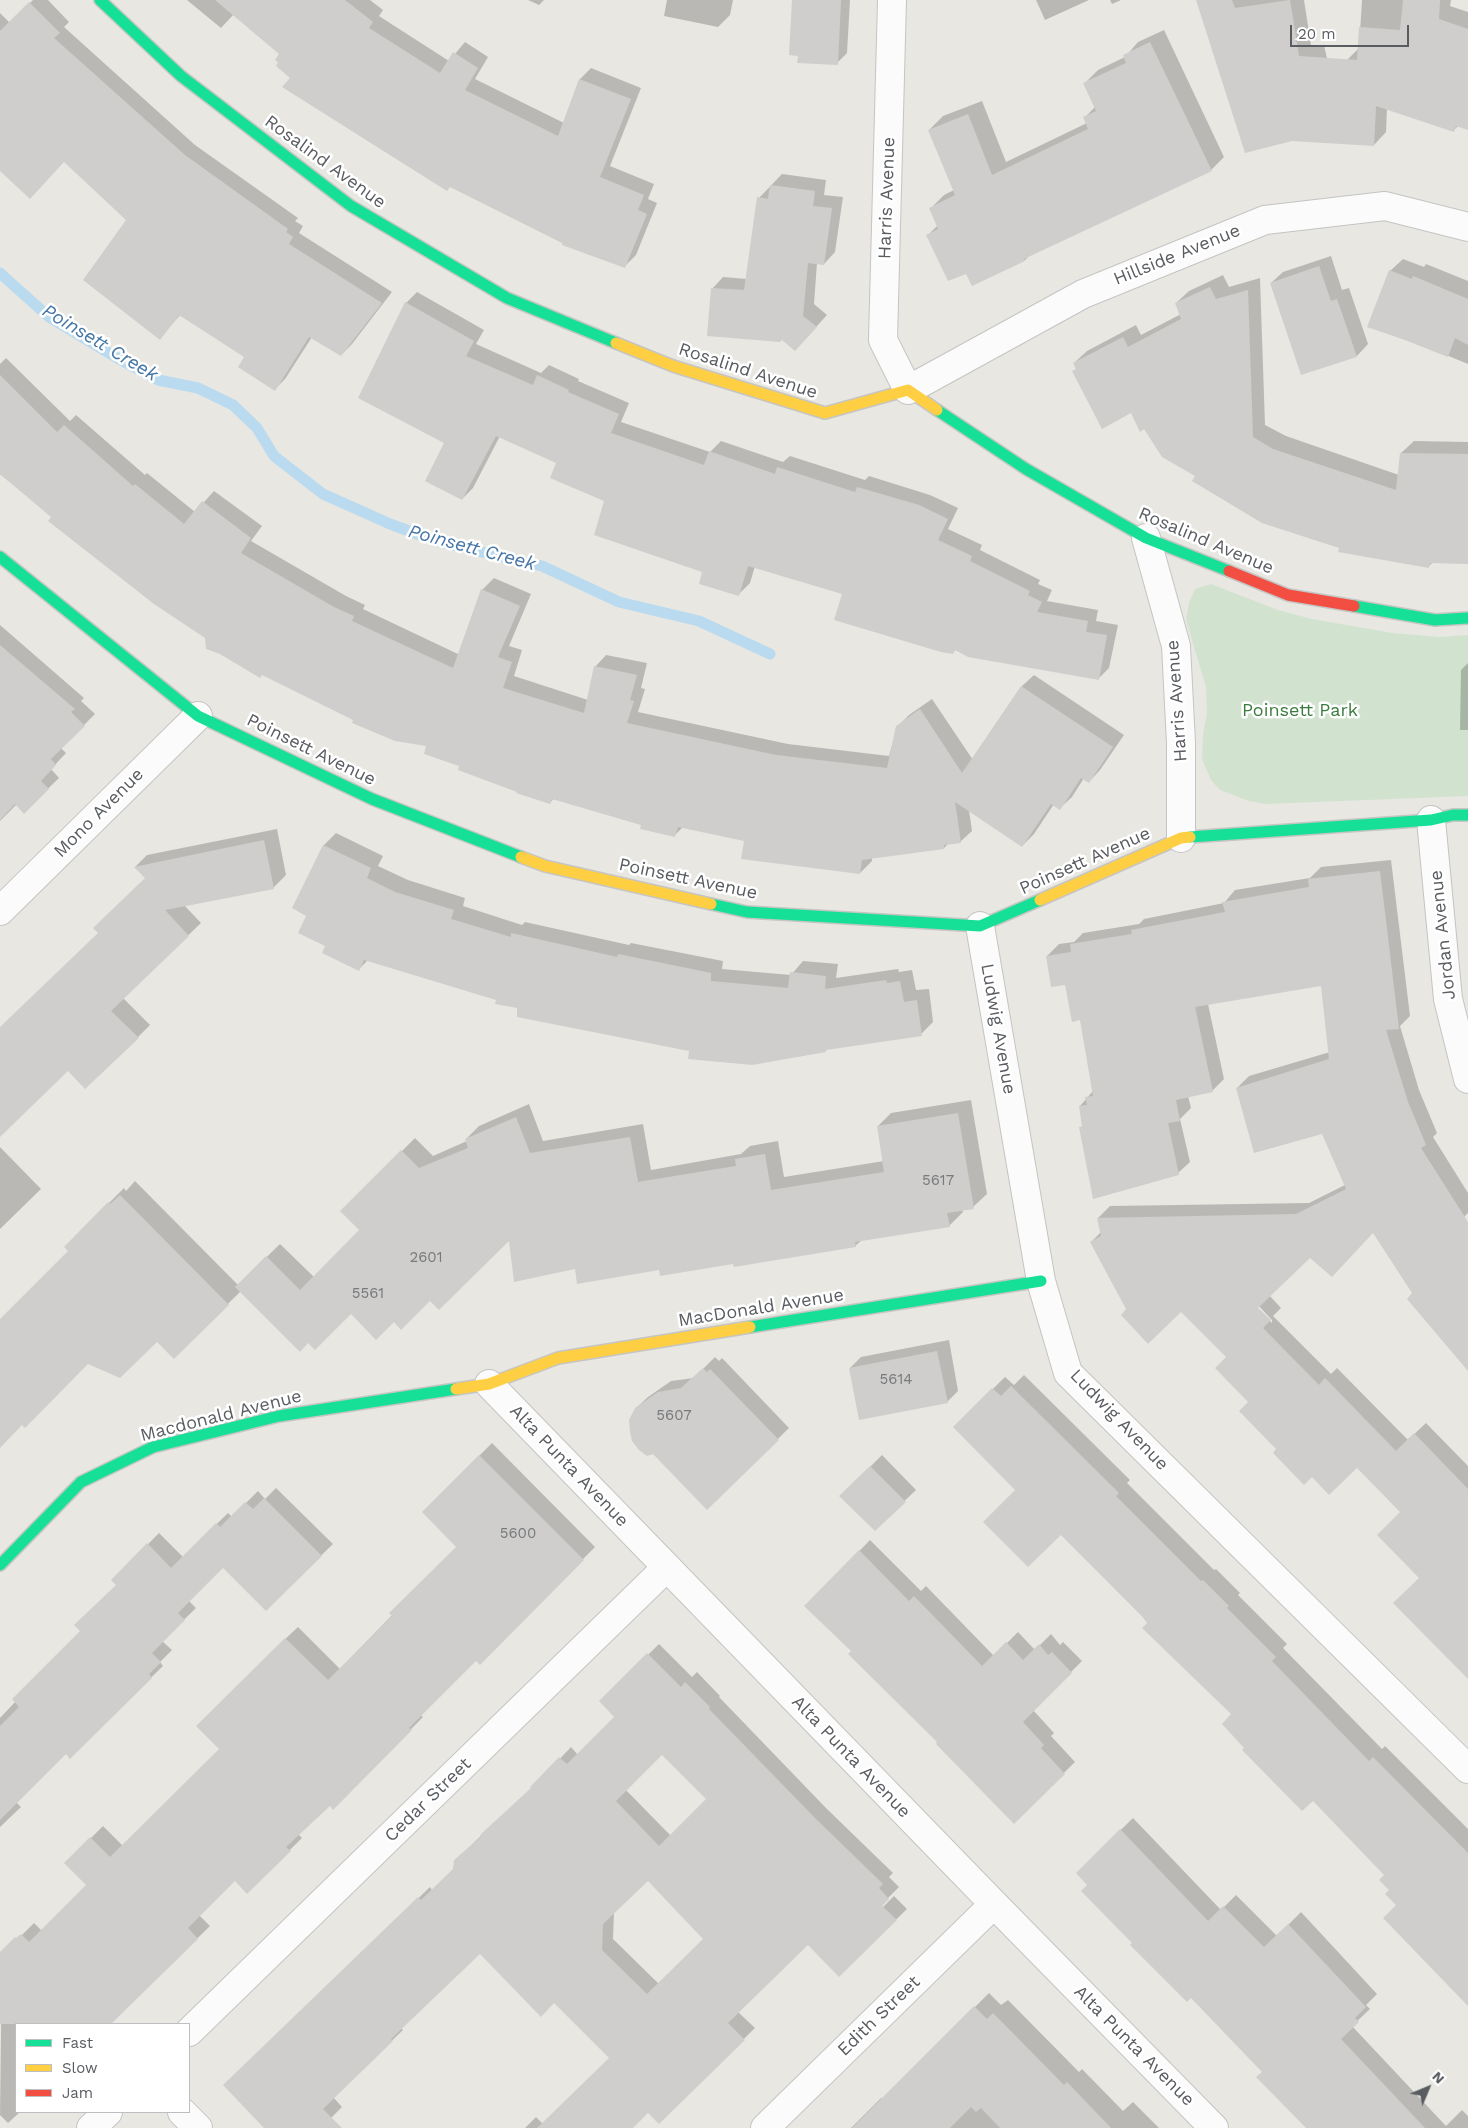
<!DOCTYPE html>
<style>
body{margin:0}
#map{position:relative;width:1468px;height:2128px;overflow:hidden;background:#e8e7e2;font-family:"Work Sans",sans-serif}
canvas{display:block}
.legend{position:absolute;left:15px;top:2023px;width:175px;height:90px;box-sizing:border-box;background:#fff;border:1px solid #bdbebf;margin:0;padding:6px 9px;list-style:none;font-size:15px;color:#595c60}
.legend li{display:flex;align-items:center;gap:10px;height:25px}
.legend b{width:25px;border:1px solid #bdbebf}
.north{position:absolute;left:1403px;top:2063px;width:50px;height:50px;-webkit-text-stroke:4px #fff;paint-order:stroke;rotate:45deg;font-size:14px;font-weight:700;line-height:20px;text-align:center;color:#595c60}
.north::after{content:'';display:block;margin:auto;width:18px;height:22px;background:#595c60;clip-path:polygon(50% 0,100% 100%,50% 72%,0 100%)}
.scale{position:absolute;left:1290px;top:25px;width:119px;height:22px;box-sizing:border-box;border:2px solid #595c60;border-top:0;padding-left:6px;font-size:15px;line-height:18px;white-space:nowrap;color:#595c60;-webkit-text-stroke:4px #fff;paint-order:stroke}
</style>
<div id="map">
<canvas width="1468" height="2128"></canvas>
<ul class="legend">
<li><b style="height:6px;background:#16e098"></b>Fast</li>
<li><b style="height:6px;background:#ffcf43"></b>Slow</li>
<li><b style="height:6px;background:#f24e42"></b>Jam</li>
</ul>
<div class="north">N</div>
<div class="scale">20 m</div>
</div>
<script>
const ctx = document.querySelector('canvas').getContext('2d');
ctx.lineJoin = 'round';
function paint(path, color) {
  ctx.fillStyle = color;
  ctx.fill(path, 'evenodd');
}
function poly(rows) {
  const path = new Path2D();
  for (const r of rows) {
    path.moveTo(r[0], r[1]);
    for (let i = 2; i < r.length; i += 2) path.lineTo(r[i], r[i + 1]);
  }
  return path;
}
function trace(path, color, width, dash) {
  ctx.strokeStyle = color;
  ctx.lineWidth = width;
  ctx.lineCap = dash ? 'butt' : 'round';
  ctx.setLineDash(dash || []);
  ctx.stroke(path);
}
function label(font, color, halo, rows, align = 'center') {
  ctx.font = font + ' "Work Sans",sans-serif';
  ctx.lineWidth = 5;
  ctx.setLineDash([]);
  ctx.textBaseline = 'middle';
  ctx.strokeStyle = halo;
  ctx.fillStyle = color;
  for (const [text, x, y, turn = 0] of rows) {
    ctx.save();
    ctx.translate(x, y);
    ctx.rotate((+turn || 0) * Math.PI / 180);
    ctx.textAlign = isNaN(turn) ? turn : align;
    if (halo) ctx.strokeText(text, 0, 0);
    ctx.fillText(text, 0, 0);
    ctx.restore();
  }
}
paint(poly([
 [1211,584,1278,610,1312,619,1392,633,1439,637,1468,635,1468,796,1266,804,1249,801,1220,790,1211,780,1202,759,1203,735,1207,713,1206,687,1186,620,1189,603,1195,589]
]), '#d1e3cf');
paint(poly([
 [33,0,48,0,69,22,64,27,195,145,298,218,295,221,303,226,299,233,392,292,352,344,341,355,312,337,285,379,275,389,245,357,181,314,160,338,128,220,64,161,0,169,0,13,10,23],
 [187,0,370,0,383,10,379,16,449,61,465,42,488,57,475,79,564,123,580,79,591,68,641,88,610,166,654,184,648,199,657,203,636,255,625,266,564,242,292,77,281,54,234,14,221,28],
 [528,0,544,0,539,5],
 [667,0,733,0,730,15,718,27,664,16],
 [793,0,850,0,847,53,837,63,799,55],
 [1036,0,1089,0,1045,20],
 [1110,0,1121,0,1112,4],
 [1203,0,1304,0,1311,45,1324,45,1342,125,1347,60,1359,48,1362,0,1451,0,1450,6,1468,12,1468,129,1458,126,1454,130,1387,108,1386,132,1374,145,1342,143,1343,131,1331,142,1292,140,1246,151,1209,34],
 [1164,30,1224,157,1211,170,1030,255,1025,260,967,272,928,235,938,225,930,209,944,195,954,190,929,130,943,116,982,101,1006,162,1087,123,1084,118,1096,106,1085,83,1098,70,1125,57,1138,42],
 [782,174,826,180,824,195,843,197,835,252,824,264,817,263,814,304,827,315,806,338,712,289,723,277,747,279,759,198],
 [1331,256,1342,290,1349,288,1368,344,1357,356,1271,283,1283,272],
 [1403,259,1424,267,1426,264,1468,281,1468,364,1405,338,1390,271],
 [1223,275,1229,287,1260,278,1265,425,1286,436,1399,475,1401,453,1414,441,1468,442,1468,563,1433,562,1429,566,1340,547,1196,476,1144,427,1132,412,1074,371,1077,368,1074,363,1087,351,1136,325,1141,335,1181,314,1176,303,1189,291],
 [417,292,484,330,476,344,541,373,549,365,579,379,578,381,629,403,621,422,710,452,721,441,783,462,790,456,865,480,869,476,930,495,958,508,948,529,982,545,980,550,1040,580,1038,584,1052,590,1047,601,1098,610,1096,621,1118,625,1109,668,1098,679,956,649,953,653,843,593,755,566,750,583,739,594,605,500,558,462,500,436,473,488,462,499,406,303],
 [6,358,70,421,76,415,145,475,147,473,195,512,214,491,262,526,251,541,346,596,365,605,363,609,460,655,482,590,494,578,531,594,509,646,522,650,514,676,588,700,595,667,606,655,647,663,641,688,645,689,638,712,788,744,889,756,897,727,909,715,932,699,973,760,1022,686,1034,675,1124,735,1100,770,1089,782,1084,778,1072,797,1060,808,1054,804,1034,834,1022,846,969,810,972,831,960,842,948,844,944,848,872,857,872,861,860,873,745,840,683,827,675,835,554,798,550,803,461,766,428,745,355,719,206,638,53,517,0,474,0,364],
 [0,625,84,698,81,701,95,714,61,748,66,753,51,769,59,778,24,812,17,804,0,821],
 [1468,663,1468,730,1460,730,1461,670],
 [277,829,286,875,273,888,184,905,201,923,123,998,150,1025,138,1037,68,1069,0,1135,0,1032,99,933,146,878,135,867,147,855],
 [336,833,383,856,378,866,408,880,465,898,463,906,522,925,525,922,629,945,631,943,723,961,722,969,791,975,803,961,838,964,836,978,898,969,899,972,912,970,916,990,929,989,933,1022,921,1034,828,1048,826,1050,690,1050,519,1008,498,999,368,960,358,970,327,946,308,915,324,845],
 [1391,860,1410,1016,1400,1026,1419,1090,1437,1133,1433,1137,1468,1193,1468,1213,1464,1217,1468,1226,1468,1370,1373,1232,1310,1256,1269,1295,1281,1308,1273,1316,1331,1374,1337,1368,1408,1440,1426,1423,1468,1466,1468,1677,1420,1578,1402,1512,1357,1466,1312,1475,1278,1449,1250,1402,1228,1357,1181,1310,1128,1309,1091,1242,1101,1232,1098,1218,1110,1206,1309,1203,1345,1185,1323,1132,1237,1088,1249,1076,1330,1052,1322,985,1208,1004,1224,1079,1212,1091,1188,1096,1191,1108,1180,1119,1190,1162,1178,1173,1080,1128,1083,1125,1080,1106,1093,1091,1081,1019,1066,983,1047,956,1059,944,1074,942,1083,933,1139,924,1144,919,1224,903,1235,890,1310,878,1321,867],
 [1255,1302,1272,1320,1272,1323,1253,1304],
 [971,1100,987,1194,973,1207,962,1209,963,1212,949,1226,862,1240,855,1246,734,1263,660,1268,576,1267,510,1238,430,1299,394,1320,241,1291,174,1357,157,1340,88,1363,0,1442,0,1321,70,1251,65,1247,124,1188,126,1191,135,1181,238,1285,280,1244,314,1277,361,1230,342,1211,415,1138,433,1156,467,1141,466,1139,479,1126,529,1104,543,1141,643,1124,651,1170,741,1154,750,1146,778,1141,784,1177,884,1161,878,1126,891,1113],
 [0,1147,41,1189,0,1229],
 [949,1340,958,1391,947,1402,850,1368,861,1357],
 [715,1357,719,1361,722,1358,789,1428,707,1508,636,1408,648,1397,671,1381,694,1378],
 [1024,1375,1130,1480,1127,1483,1214,1570,1216,1569,1240,1593,1238,1595,1287,1644,1283,1648,1382,1749,1385,1746,1468,1829,1468,2004,1397,1905,1386,1875,1313,1799,1246,1748,1233,1714,1149,1623,954,1427,1005,1377,1014,1385],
 [492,1443,595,1547,480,1663,476,1659,420,1715,423,1717,333,1808,330,1804,298,1834,302,1838,247,1892,235,1879,199,1915,210,1926,110,2024,16,2024,16,2112,20,2112,8,2123,0,2115,2,1955,34,1923,42,1931,88,1885,66,1863,103,1826,123,1846,221,1749,280,1644,298,1627,340,1669,458,1547,423,1512],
 [882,1455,916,1490,875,1529,841,1496],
 [276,1488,333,1544,266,1609,223,1566,189,1601,196,1608,162,1641,172,1650,160,1662,163,1666,70,1757,66,1752,16,1802,21,1807,0,1827,0,1718,82,1631,118,1584,113,1580,159,1533,183,1557,228,1513,232,1517,258,1491,265,1499],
 [870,1540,921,1591,926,1586,994,1656,1018,1632,1035,1650,1051,1634,1060,1645,1063,1642,1082,1661,1033,1710,1054,1733,1051,1736,1075,1762,1014,1822,852,1651,806,1606],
 [659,1644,692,1677,697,1672,720,1696,719,1697,826,1808,893,1873,889,1877,899,1887,877,1909,879,1911,894,1896,907,1909,839,1975,808,1943,738,2012,755,2028,659,2122,648,2111,631,2128,525,2128,536,2117,543,2124,611,2058,554,2001,480,1952,401,2028,403,2030,333,2097,342,2107,321,2128,266,2128,235,2075,430,1887,432,1890,454,1869,466,1850,532,1788,571,1747,578,1755,616,1717,601,1701],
 [662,1753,707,1799,671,1836,625,1789],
 [648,1879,705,1939,659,1984,613,1939,614,1912],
 [1133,1818,1221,1910,1236,1895,1277,1936,1301,1912,1377,1994,1366,2005,1370,2009,1352,2026,1446,2126,1462,2110,1468,2116,1468,2128,1309,2128,1264,2071,1191,1997,1133,1943,1089,1885,1077,1873],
 [989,1993,1001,2005,1008,2000,1079,2072,1082,2069,1123,2111,1133,2102,1159,2128,851,2128,881,2098,883,2099]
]), '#0003');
trace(poly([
 [0,273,49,317,119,359,158,380,198,388,233,405,257,428,274,456,323,494,390,524,439,542,542,566,619,602,699,621,770,654]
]), '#b9daef', 11);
paint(poly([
 [215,0,345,0,373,22,369,28,440,73,453,52,478,68,465,90,558,136,579,79,631,99,600,177,644,195,638,210,647,214,625,268,562,245,562,243,450,187,447,191,282,87,290,78,276,66,278,62,275,60,279,54],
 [792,0,841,0,838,65,797,63,798,56,789,55],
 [1196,0,1232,0,1235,8,1290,0,1299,56,1357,60,1359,27,1400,30,1403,0,1440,0,1439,19,1468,29,1468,130,1456,126,1454,132,1376,106,1374,146,1292,141,1245,153],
 [29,2,60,33,54,38,185,155,288,229,286,232,293,237,289,244,382,303,341,356,309,337,275,391,238,367,244,357,179,315,160,340,83,280,126,220,64,162,30,199,0,171,0,31],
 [1150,42,1212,171,1024,259,1025,261,972,286,966,274,948,281,926,235,938,229,929,208,955,195,928,130,968,114,992,175,1088,129,1083,117,1096,111,1083,83,1126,63,1123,55],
 [770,185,815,191,813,206,832,208,824,265,808,263,803,316,817,327,795,351,782,340,780,342,707,336,711,288,744,290,757,197,768,199],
 [1319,266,1331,301,1337,299,1357,357,1301,375,1270,283],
 [1389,270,1412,279,1413,276,1468,299,1468,345,1455,338,1448,357,1405,340,1367,327],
 [1210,287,1216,299,1248,290,1253,437,1273,449,1396,490,1400,453,1468,454,1468,564,1430,563,1429,568,1338,552,1339,548,1262,523,1192,481,1195,476,1162,457,1144,429,1140,432,1131,413,1102,429,1072,371,1076,369,1073,363,1123,337,1128,347,1181,319,1175,303],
 [405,302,474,341,466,356,533,385,537,375,569,390,568,392,619,414,611,433,704,465,709,451,775,474,777,467,855,492,857,487,919,505,948,519,938,540,972,556,970,561,1030,591,1028,595,1042,602,1037,612,1088,621,1086,632,1107,635,1099,680,968,657,955,650,953,654,941,652,834,620,842,594,748,566,739,596,699,584,702,572,594,535,604,501,550,478,556,463,496,436,462,500,425,481,444,443,358,398],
 [0,375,57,432,64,425,133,486,135,484,184,524,202,501,251,538,241,553,334,607,354,616,352,621,453,668,481,589,520,606,498,657,512,662,503,688,584,713,594,666,637,675,630,700,634,701,627,723,776,755,887,768,896,726,920,709,962,773,1021,686,1113,747,1089,783,1081,778,1060,810,1051,804,1022,847,955,802,961,843,944,845,944,849,862,860,860,874,741,859,744,841,678,827,675,837,640,829,641,825,552,799,550,804,516,793,517,792,458,770,459,766,424,754,426,746,395,741,352,723,353,720,262,675,260,678,220,654,206,649,205,638,154,604,48,521,51,517,0,474],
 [0,645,75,709,71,712,85,726,51,759,56,765,41,781,49,789,24,814,15,804,0,820],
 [264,840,274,889,165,910,189,936,111,1011,139,1038,85,1089,68,1071,0,1137,0,1027,98,933,93,928,145,878,134,867],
 [323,845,371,868,367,878,395,892,454,910,451,919,511,937,511,933,617,957,618,954,711,973,711,981,788,988,790,972,826,976,825,989,886,980,887,983,900,981,904,1002,917,1000,922,1036,826,1050,826,1052,752,1065,688,1059,689,1051,517,1017,517,1008,495,1004,496,1000,364,960,359,971,322,953,325,946,298,933,306,916,292,908],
 [1380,871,1399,1029,1386,1030,1408,1102,1426,1145,1421,1148,1468,1222,1468,1371,1407,1299,1412,1293,1373,1233,1332,1277,1310,1258,1258,1308,1271,1320,1263,1328,1319,1385,1325,1378,1396,1451,1414,1433,1468,1489,1468,1679,1393,1603,1419,1578,1377,1535,1400,1512,1357,1468,1329,1495,1312,1477,1304,1485,1273,1453,1276,1449,1239,1411,1248,1402,1215,1368,1226,1357,1181,1312,1148,1344,1121,1315,1126,1309,1090,1242,1101,1236,1097,1218,1296,1214,1346,1189,1322,1134,1254,1153,1236,1088,1329,1059,1321,986,1195,1007,1213,1092,1176,1100,1180,1121,1168,1123,1179,1175,1093,1199,1079,1127,1082,1127,1079,1106,1087,1105,1085,1097,1093,1096,1080,1020,1072,1022,1065,985,1051,987,1046,956,1071,952,1070,944,1132,934,1131,930,1225,912,1222,902,1309,887,1308,879],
 [958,1113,974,1209,947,1213,950,1227,855,1242,856,1247,734,1267,733,1264,660,1276,659,1270,577,1284,575,1269,514,1282,509,1241,439,1310,430,1301,401,1330,394,1322,376,1340,351,1314,315,1350,308,1343,300,1352,235,1287,266,1256,300,1290,359,1230,340,1211,401,1150,419,1168,468,1148,465,1139,516,1117,530,1153,630,1137,638,1182,736,1166,735,1159,765,1154,771,1190,884,1172,877,1126],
 [120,1195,229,1305,174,1359,157,1342,120,1378,88,1364,25,1428,22,1425,0,1448,0,1319,68,1251,64,1247,108,1202,110,1204],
 [937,1351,948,1403,859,1420,849,1368],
 [703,1368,707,1372,710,1369,779,1440,707,1510,653,1454,647,1456,639,1450,632,1441,630,1432,629,1420,635,1408,658,1392,681,1388],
 [1011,1386,1119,1493,1116,1496,1201,1581,1203,1580,1229,1606,1227,1608,1276,1657,1272,1661,1369,1761,1373,1757,1468,1853,1468,2006,1383,1918,1396,1905,1385,1894,1389,1890,1379,1880,1384,1875,1313,1801,1302,1811,1242,1750,1244,1748,1222,1724,1231,1714,1142,1628,1147,1623,1142,1616,1061,1535,1028,1567,983,1522,1015,1490,953,1427,992,1388,1001,1396],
 [479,1455,584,1560,480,1665,476,1661,409,1728,412,1730,333,1810,330,1806,286,1847,291,1851,247,1894,235,1881,188,1928,198,1939,111,2024,0,2024,0,1952,15,1937,16,1938,21,1934,29,1942,86,1885,64,1863,90,1837,110,1857,219,1749,196,1726,285,1638,328,1680,392,1616,389,1613,456,1547,422,1512],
 [870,1466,906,1502,875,1531,839,1496],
 [264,1498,322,1556,266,1611,223,1568,178,1613,185,1620,152,1653,161,1662,149,1674,152,1678,70,1759,66,1754,0,1820,0,1726,19,1707,12,1699,80,1631,74,1625,116,1585,111,1580,147,1543,171,1568,216,1523,220,1527,245,1502,253,1509],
 [859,1550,909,1601,914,1596,982,1666,1006,1642,1023,1660,1039,1644,1048,1655,1052,1652,1072,1673,1023,1722,1044,1745,1041,1748,1065,1774,1014,1824,936,1744,937,1742,848,1654,851,1651,804,1606],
 [647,1653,681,1687,685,1682,710,1707,709,1709,815,1818,883,1884,879,1888,889,1899,882,1906,897,1920,839,1977,808,1945,728,2023,745,2040,659,2124,648,2113,633,2128,537,2128,609,2058,554,2003,541,2017,480,1954,391,2039,393,2041,323,2109,342,2128,264,2128,223,2085,418,1897,421,1900,453,1869,454,1860,482,1836,480,1835,531,1788,530,1787,559,1757,567,1764,614,1717,599,1701],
 [662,1755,706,1799,659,1846,616,1801],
 [648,1881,703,1939,647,1994,602,1950,603,1924],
 [1120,1829,1208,1921,1223,1906,1264,1947,1288,1924,1366,2007,1355,2018,1359,2022,1341,2039,1425,2128,1306,2128,1256,2077,1262,2072,1191,1998,1187,2002,1130,1945,1132,1943,1081,1891,1087,1885,1076,1873],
 [974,2006,987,2019,993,2013,1064,2085,1067,2082,1111,2128,1000,2128,981,2108,976,2112,971,2107,950,2128,852,2128]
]), '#cfcecc');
const street = poly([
 [892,0,883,340,908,390,1083,294,1265,220,1385,206,1468,227],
 [1146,538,1176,646,1181,743,1181,838],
 [1431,820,1448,999,1468,1079],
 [0,911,198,716],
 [980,926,1041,1281,1068,1373,1468,1769],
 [489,1384,994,1904,1214,2128],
 [189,2032,667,1567],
 [182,2112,198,2128],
 [91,2128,108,2112],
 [765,2128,994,1904]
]);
const fast = poly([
 [100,0,181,76,351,206,507,298,616,343],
 [937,410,1026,469,1146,538,1229,571],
 [0,557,198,716,372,799,521,857],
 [1354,606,1435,620,1468,618],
 [1190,837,1431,820,1453,815,1468,815],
 [711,904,747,912,980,926,1040,900],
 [750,1327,1041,1281],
 [0,1565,81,1482,153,1447,279,1416,456,1389]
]);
const slow = poly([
 [616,343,673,366,825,413,908,390,937,410],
 [521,857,545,866,711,904],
 [1040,900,1181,838,1190,837],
 [456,1389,489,1384,558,1358,750,1327]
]);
const jam = poly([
 [1229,571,1288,595,1354,606]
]);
trace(street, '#c4c4c3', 30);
trace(fast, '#c5c5c4', 14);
trace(slow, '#c5c5c4', 14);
trace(jam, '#c5c5c4', 14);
trace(street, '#fcfbfb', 28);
trace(fast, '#16e098', 11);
trace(slow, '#ffcf43', 11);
trace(jam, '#f24e42', 11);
label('15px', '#787a7c', null, [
 ["5617",938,1181],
 ["2601",426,1258],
 ["5561",368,1294],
 ["5614",896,1380],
 ["5607",674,1416],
 ["5600",518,1534]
]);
label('18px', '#595c60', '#fff', [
 ["Rosalind Avenue",325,162,36],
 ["Harris Avenue",887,198,-88],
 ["Hillside Avenue",1177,255,-22],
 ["Rosalind Avenue",748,371,18],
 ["Rosalind Avenue",1206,541,23],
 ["Harris Avenue",1177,701,-94],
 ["Poinsett Avenue",311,750,26],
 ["Mono Avenue",99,813,-45],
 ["Poinsett Avenue",1085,861,-24],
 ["Poinsett Avenue",688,879,12],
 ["Jordan Avenue",1443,935,-96],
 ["Ludwig Avenue",998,1029,80],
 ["MacDonald Avenue",761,1308,-9],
 ["Macdonald Avenue",221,1416,-14],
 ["Ludwig Avenue",1119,1420,46],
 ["Alta Punta Avenue",569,1466,46],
 ["Alta Punta Avenue",851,1757,46],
 ["Cedar Street",428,1800,-44],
 ["Edith Street",879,2016,-44],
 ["Alta Punta Avenue",1134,2046,45]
]);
label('18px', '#3c7c3e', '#fff', [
 ["Poinsett Park",1300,711]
]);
label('italic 19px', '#4676a5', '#fff', [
 ["Poinsett Creek",100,343,31],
 ["Poinsett Creek",472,548,15]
]);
</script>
